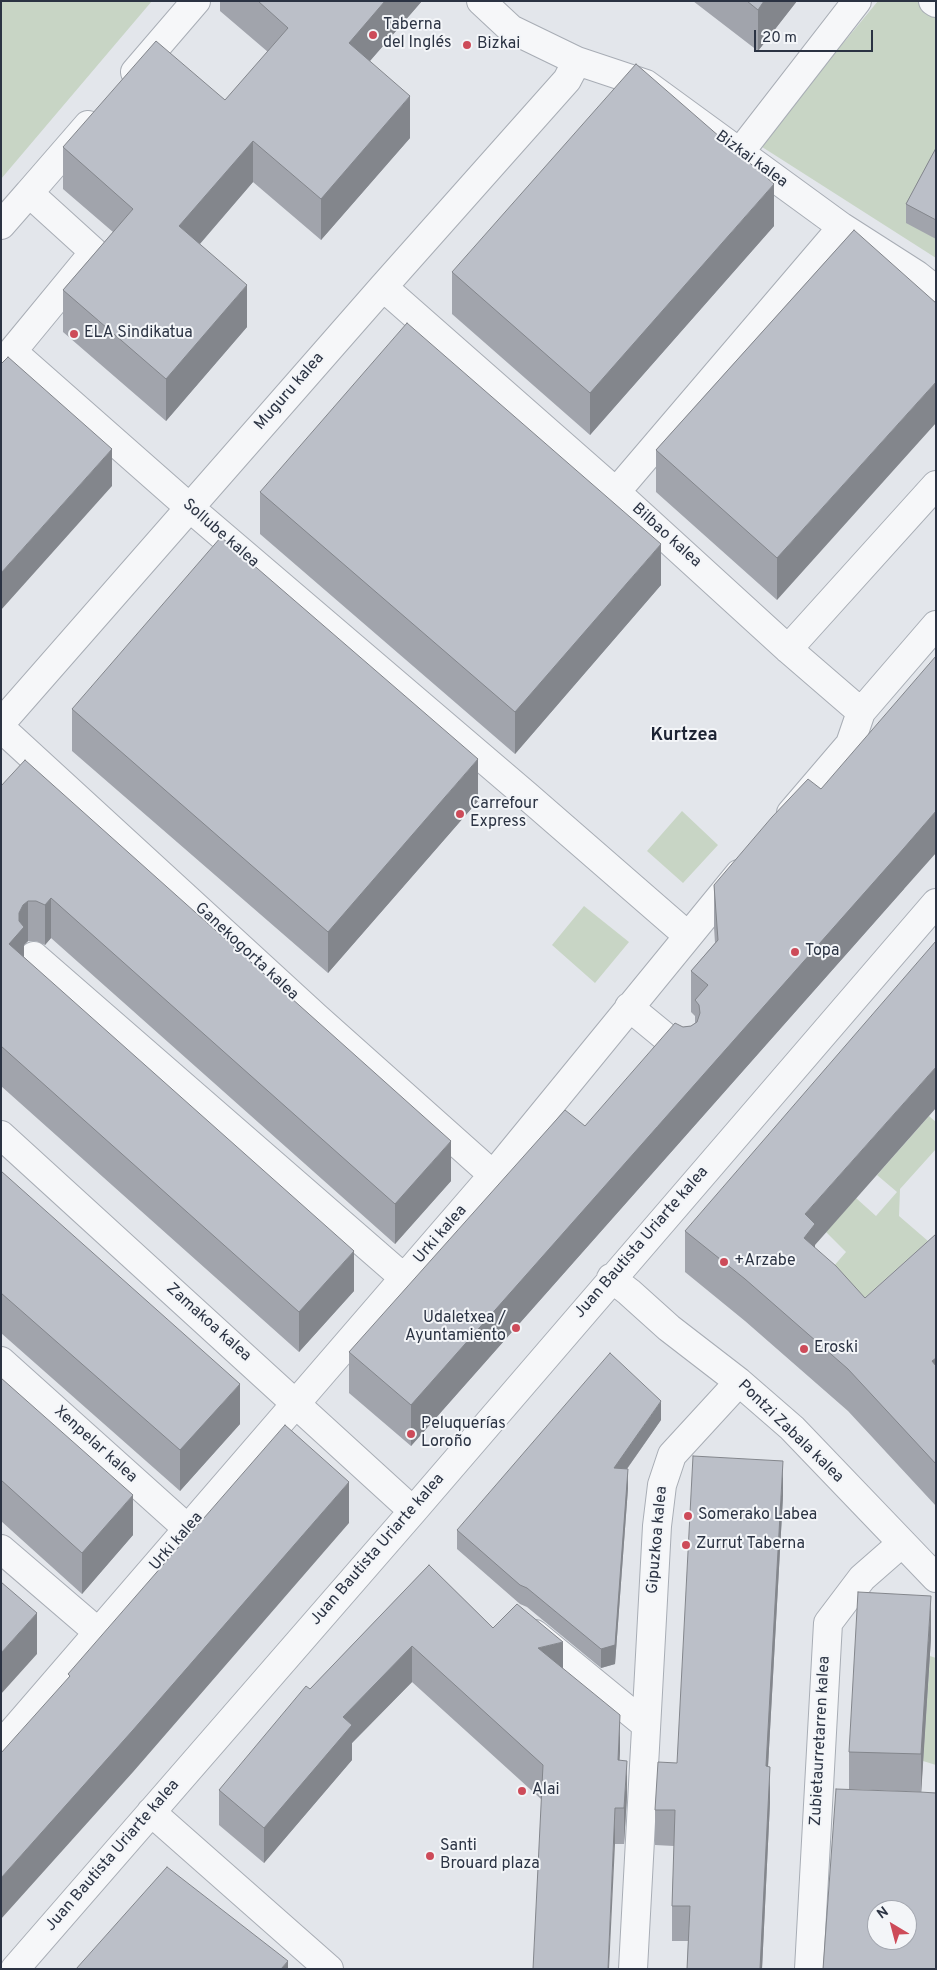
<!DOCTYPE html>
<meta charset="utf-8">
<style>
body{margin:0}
#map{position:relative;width:937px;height:1970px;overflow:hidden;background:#e3e6eb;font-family:Overpass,sans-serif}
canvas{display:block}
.frame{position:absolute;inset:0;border:2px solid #2b3343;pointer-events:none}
.north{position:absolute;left:867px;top:1900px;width:50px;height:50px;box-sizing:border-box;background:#f3f5f8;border:1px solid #a3a7b0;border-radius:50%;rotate:323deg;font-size:14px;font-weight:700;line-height:20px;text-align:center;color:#2b3343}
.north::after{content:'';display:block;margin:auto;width:18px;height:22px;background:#cd4b59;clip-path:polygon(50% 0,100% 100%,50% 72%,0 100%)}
.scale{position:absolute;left:754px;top:30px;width:119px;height:22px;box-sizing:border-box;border:2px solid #2b3343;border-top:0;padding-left:6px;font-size:15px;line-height:18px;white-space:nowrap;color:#2b3343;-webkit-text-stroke:4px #f3f5f8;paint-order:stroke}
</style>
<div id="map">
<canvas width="937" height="1970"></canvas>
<div class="frame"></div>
<div class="north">N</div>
<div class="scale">20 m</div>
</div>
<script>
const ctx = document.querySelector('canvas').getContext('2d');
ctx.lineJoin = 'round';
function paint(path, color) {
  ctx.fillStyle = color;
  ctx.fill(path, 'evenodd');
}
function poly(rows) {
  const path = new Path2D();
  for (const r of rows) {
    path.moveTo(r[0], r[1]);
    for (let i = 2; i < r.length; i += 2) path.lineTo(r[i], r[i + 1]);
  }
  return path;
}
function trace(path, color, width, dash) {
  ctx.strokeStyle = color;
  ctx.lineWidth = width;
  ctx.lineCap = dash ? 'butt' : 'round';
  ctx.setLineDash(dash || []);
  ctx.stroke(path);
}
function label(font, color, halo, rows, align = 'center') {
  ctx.font = font + ' Overpass,sans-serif';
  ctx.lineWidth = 4;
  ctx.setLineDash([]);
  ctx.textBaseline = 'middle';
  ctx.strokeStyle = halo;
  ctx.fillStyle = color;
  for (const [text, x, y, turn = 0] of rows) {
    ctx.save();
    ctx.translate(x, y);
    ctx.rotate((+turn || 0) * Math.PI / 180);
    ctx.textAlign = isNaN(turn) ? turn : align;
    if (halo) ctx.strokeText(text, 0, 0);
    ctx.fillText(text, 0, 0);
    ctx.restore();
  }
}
paint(poly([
 [1,1,152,1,1,179],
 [878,1,936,1,936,258,759,145],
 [682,811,718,845,683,883,647,851],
 [584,906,629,942,595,983,552,945],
 [929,1116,936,1122,936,1149,900,1189,899,1216,928,1241,850,1311,820,1282,846,1252,826,1232,856,1198,876,1216,897,1192,877,1175],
 [930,1656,936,1658,936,1765,923,1761]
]), '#c8d5c5');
const minor = poly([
 [481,1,511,29,577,61,646,84,842,227,917,275,936,290],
 [933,1,936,3],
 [135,72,196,1],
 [740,152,857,1],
 [1,225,29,193],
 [383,287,616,492,788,649,861,712,936,625],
 [13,352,190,508,526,795,687,935],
 [1,365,94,252,29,193,88,125],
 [616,492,842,227],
 [788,649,936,485],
 [1,723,383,287,567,80,577,61],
 [1,728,316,1017,493,1175],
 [791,813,850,744,861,712],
 [34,956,404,1278],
 [629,1007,685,1053],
 [1,1135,413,1511],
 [611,1278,629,1292,669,1328,739,1382,792,1428,936,1578],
 [1,1361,188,1529],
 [1,1549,99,1633],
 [535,1634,646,1725],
 [1,1745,493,1175,739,874],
 [151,1812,329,1969],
 [15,1969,413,1511,936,903],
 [633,1969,657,1526,662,1485,672,1455,739,1382],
 [809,1969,828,1623,862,1578,902,1543]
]);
trace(minor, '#a8adb5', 30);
trace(minor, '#f6f7f9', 28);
paint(poly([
 [220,1,422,1,370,61,410,138,321,240,253,182,200,244,247,327,166,421,63,332,63,290,113,232,63,189,63,147,225,100,268,52,220,11],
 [693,1,797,1,758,51],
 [936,148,936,239,906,223,906,204],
 [774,226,590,435,452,314,452,272],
 [854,230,777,600,656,492,656,450],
 [260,492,661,585,515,754,260,534],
 [72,709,478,801,328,973,72,751],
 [1,786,451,1181,395,1244,51,938,45,945,36,941,28,941,24,945,24,957,354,1291,299,1352,1,1086],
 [714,885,904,889,411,1446,349,1393,349,1352,585,1126,683,1027,691,1026,695,1023,695,1016,691,1012,691,971,715,943,714,927],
 [1,1171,240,1424,180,1491,1,1333],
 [685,1231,815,1245,815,1248,865,1298,936,1234,936,1506,848,1411,745,1321,685,1272],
 [1,1378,133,1535,82,1594,1,1521],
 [661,1420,627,1469,628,1488,615,1664,601,1668,527,1607,520,1604,457,1549,457,1530],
 [783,1496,768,1767,770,1802,762,1969,687,1969,688,1941,672,1941,672,1906,674,1846,655,1845,655,1810,677,1763],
 [429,1565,493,1628,563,1669,620,1751,619,1760,627,1796,624,1844,615,1844,541,1799,412,1682,352,1743,352,1760,264,1863,219,1825,219,1790,310,1689],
 [931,1638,921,1792,849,1789,849,1752]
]), '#a1a4ac');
paint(poly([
 [385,1,422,1,349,85,349,43],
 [764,1,797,1,758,51,758,10],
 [410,96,410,138,321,240,321,199],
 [253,141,253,182,179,268,179,226],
 [774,184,774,226,590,435,590,393],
 [247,285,247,327,166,421,166,379],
 [936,382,936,423,777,600,777,558],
 [112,449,112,486,1,610,1,573],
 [661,544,661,585,515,754,515,712],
 [478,759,478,801,328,973,328,932],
 [936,811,936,853,904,889,411,1446,411,1405],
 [51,898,51,938,45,945,45,905],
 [28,901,28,941,24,945,24,968,9,944,19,913,23,905],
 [936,1067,936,1108,815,1245,815,1266,804,1238,805,1214],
 [451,1141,451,1181,395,1244,395,1204],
 [354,1251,354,1291,299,1352,299,1312],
 [936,1358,936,1399,932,1361],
 [240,1384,240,1424,180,1491,180,1450],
 [661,1401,661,1420,614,1487,614,1468],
 [783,1461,783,1496,766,1802,766,1766],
 [628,1469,628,1488,615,1664,601,1668,601,1649],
 [349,1482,349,1523,133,1772,1,1919,1,1878],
 [133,1495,133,1535,82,1594,82,1553],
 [931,1596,931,1638,921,1796,921,1754],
 [37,1613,37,1654,1,1694,1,1653],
 [563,1642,563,1677,538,1648],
 [412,1646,412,1682,352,1743,352,1760,264,1863,264,1828,343,1717],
 [620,1715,620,1751,618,1796,618,1760],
 [627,1761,627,1796,624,1844,624,1808],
 [770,1767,770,1802,762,1969,760,1969],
 [615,1808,615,1844,609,1969,608,1969],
 [288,1961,288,1969,281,1969]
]), '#83868c');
const building = poly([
 [258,1,385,1,349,43,410,96,321,199,253,141,179,226,247,285,166,379,63,290,133,209,63,147,156,41,225,100,288,28,258,1],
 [747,1,764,1,758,10,747,1],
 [636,64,774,184,590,393,452,272,636,64],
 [936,148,936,220,906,204,936,148],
 [854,230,936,303,936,382,777,558,656,450,854,230],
 [407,323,661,544,515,712,260,492,407,323],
 [8,357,112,449,1,573,1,364,8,357],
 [221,537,478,759,328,932,72,709,221,537],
 [936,656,936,811,904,848,411,1405,349,1352,565,1110,585,1126,675,1023,683,1027,691,1026,697,1022,700,1013,699,1005,695,1000,708,985,691,971,718,940,714,885,772,817,808,779,821,789,936,656],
 [25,760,451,1141,395,1204,51,898,45,905,36,901,28,901,23,905,19,913,19,921,24,927,9,944,354,1251,299,1312,1,1046,1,786,25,760],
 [936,941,936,1067,805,1214,815,1224,804,1238,836,1266,865,1298,936,1234,936,1358,932,1361,936,1366,936,1464,848,1369,745,1279,685,1231,936,941],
 [1,1171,240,1384,180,1450,1,1293,1,1171],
 [610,1353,661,1401,614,1468,628,1469,615,1645,601,1649,527,1588,520,1585,457,1530,610,1353],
 [1,1378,133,1495,82,1553,1,1480,1,1378],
 [285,1425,349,1482,133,1730,1,1878,1,1753,70,1676,68,1674,285,1425],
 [693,1456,783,1461,766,1766,770,1767,760,1969,687,1969,690,1906,672,1906,675,1810,655,1810,658,1762,677,1763,693,1456],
 [429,1565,493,1628,517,1604,563,1642,538,1648,620,1715,618,1760,627,1761,624,1808,615,1808,608,1969,533,1969,543,1765,412,1646,343,1717,352,1725,264,1828,219,1790,306,1686,310,1689,429,1565],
 [1,1582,37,1613,1,1653,1,1582],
 [858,1592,931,1596,921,1754,849,1752,858,1592],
 [836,1789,920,1792,936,1793,936,1969,823,1969,836,1789],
 [877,1910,907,1910,907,1940,877,1940,877,1910],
 [167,1867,288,1961,281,1969,76,1969,167,1867]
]);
paint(building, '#bbbfc8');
trace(building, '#83868c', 1);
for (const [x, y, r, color] of [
 [373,35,5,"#cd4b59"],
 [467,45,5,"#cd4b59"],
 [74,334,5,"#cd4b59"],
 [460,814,5,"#cd4b59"],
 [795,952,5,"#cd4b59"],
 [724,1262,5,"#cd4b59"],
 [516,1328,5,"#cd4b59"],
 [804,1349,5,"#cd4b59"],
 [411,1434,5,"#cd4b59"],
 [688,1516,5,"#cd4b59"],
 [686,1545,5,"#cd4b59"],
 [522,1791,5,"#cd4b59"],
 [430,1856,5,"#cd4b59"]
]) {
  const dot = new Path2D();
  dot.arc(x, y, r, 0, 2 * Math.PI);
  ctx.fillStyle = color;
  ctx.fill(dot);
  trace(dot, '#f3f5f8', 2);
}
label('16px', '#2b3343', '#f3f5f8', [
 ["Taberna",383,26],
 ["del Inglés",383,44],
 ["Bizkai",477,45],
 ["ELA Sindikatua",84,334],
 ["Carrefour",470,805],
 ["Express",470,823],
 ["Topa",805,952],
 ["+Arzabe",734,1262],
 ["Udaletxea /",506,1319,"right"],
 ["Ayuntamiento",506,1337,"right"],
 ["Eroski",814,1349],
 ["Peluquerías",421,1425],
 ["Loroño",421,1443],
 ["Somerako Labea",698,1516],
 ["Zurrut Taberna",696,1545],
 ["Alai",532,1791],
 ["Santi",440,1847],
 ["Brouard plaza",440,1865]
], 'left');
label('16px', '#2b3343', '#f3f5f8', [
 ["Bizkai kalea",751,160,36],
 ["Muguru kalea",290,392,-49],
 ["Sollube kalea",220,534,41],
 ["Bilbao kalea",666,536,42],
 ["Ganekogorta kalea",246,952,43],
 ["Urki kalea",441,1235,-49],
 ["Juan Bautista Uriarte kalea",642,1243,-49],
 ["Zamakoa kalea",208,1323,42],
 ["Pontzi Zabala kalea",790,1432,44],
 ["Xenpelar kalea",95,1445,42],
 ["Gipuzkoa kalea",658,1540,-85],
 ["Urki kalea",177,1542,-49],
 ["Juan Bautista Uriarte kalea",378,1550,-49],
 ["Zubietaurretarren kalea",821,1741,-87],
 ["Juan Bautista Uriarte kalea",113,1856,-49]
]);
label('bold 18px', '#1d2434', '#f3f5f8', [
 ["Kurtzea",684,736]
]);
</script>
